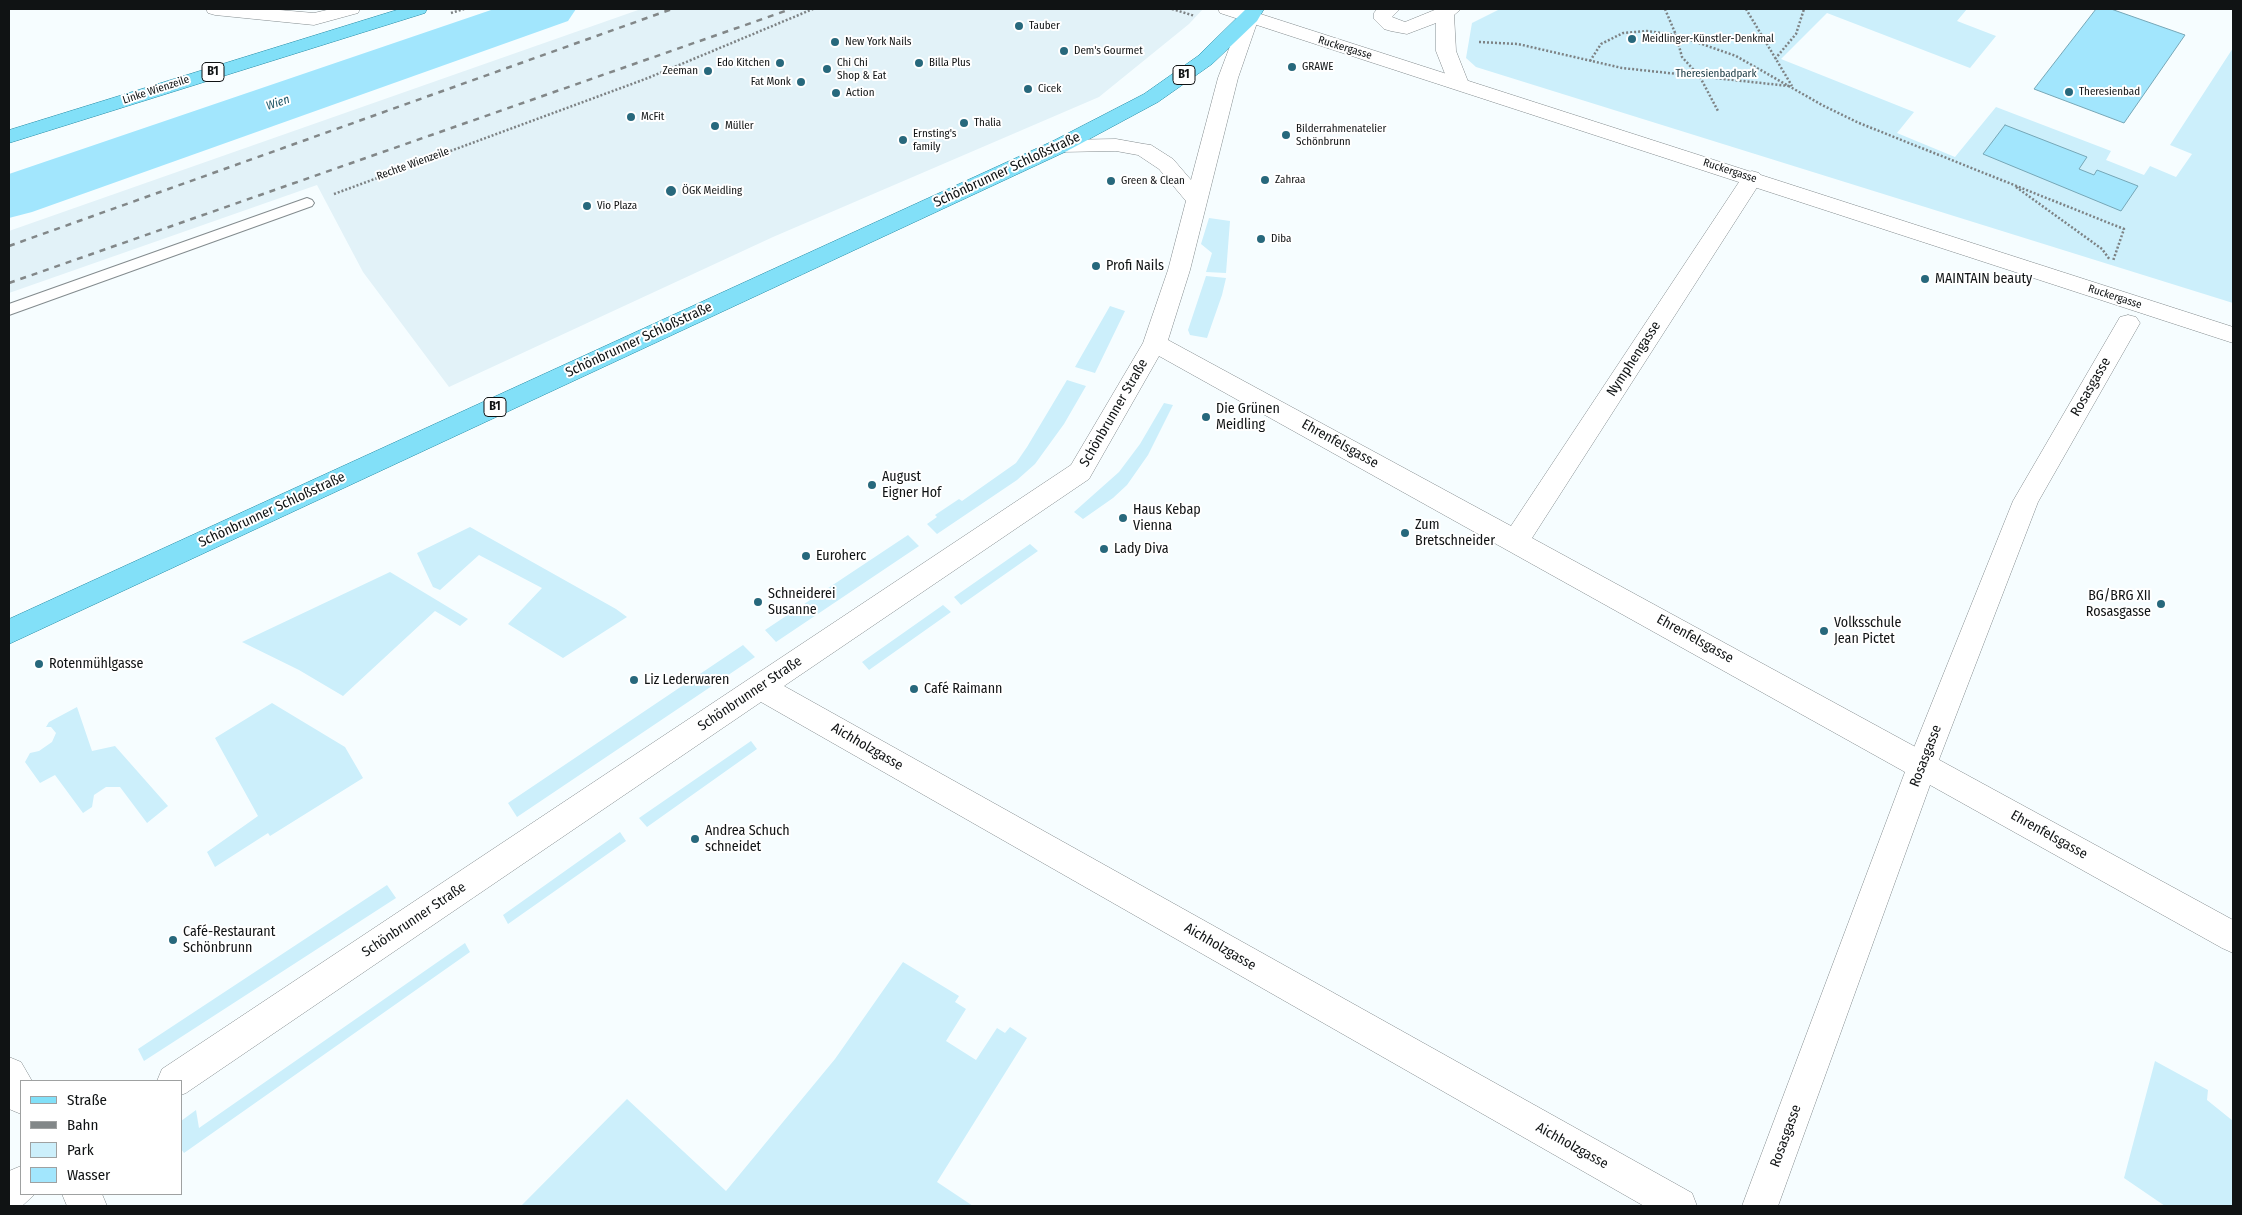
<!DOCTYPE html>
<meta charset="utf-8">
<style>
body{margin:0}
#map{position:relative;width:2242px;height:1215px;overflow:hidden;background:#f6fdff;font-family:"Fira Sans Condensed",sans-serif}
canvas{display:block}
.frame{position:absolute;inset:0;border:10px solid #101314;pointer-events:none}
.legend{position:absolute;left:20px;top:1080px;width:162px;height:115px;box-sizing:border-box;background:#fff;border:1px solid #9fa1a1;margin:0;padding:6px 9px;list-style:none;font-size:15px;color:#101314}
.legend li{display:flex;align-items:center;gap:10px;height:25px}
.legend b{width:25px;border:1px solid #9fa1a1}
</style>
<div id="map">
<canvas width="2242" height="1215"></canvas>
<div class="frame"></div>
<ul class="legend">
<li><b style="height:6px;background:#82e0f8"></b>Straße</li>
<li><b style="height:6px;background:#828788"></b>Bahn</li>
<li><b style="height:14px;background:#cceffb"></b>Park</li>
<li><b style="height:14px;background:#a2e6fd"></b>Wasser</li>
</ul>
</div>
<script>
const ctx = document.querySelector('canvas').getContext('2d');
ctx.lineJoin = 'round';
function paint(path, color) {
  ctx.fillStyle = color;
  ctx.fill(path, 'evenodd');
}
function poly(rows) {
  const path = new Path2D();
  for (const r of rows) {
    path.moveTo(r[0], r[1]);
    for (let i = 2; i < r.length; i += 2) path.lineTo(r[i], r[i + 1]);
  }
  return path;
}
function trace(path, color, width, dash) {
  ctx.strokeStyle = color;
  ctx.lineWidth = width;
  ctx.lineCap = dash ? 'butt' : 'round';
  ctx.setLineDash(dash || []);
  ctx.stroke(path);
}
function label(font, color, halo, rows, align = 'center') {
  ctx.font = font + ' "Fira Sans Condensed",sans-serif';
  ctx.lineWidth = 4;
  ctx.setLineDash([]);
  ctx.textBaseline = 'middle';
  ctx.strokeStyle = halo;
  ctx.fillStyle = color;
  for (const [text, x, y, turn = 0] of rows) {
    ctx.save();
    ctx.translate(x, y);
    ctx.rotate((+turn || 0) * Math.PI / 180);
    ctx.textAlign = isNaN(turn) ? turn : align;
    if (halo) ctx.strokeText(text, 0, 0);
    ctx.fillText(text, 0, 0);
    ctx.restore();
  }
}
paint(poly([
 [641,9,1203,9,1189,24,1099,97,773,237,449,387,363,272,317,185,9,293,9,231]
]), '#e2f2f8');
paint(poly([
 [1500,9,1967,9,1957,21,1996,36,1970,68,1827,13,1781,59,1914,112,1897,133,1955,157,1996,107,2111,151,2106,160,2144,175,2150,166,2176,177,2192,154,2170,145,2233,48,2233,303,1476,67,1466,58,1472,23],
 [1209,218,1230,221,1226,273,1206,272,1212,253,1201,244],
 [1206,276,1226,278,1222,295,1207,338,1190,335,1188,330],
 [1110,306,1125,311,1095,373,1075,367],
 [1067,380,1086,386,1064,424,1035,464,1017,480,937,534,927,524,937,517,935,515,959,499,962,501,1016,463,1027,447],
 [1164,403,1173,405,1148,455,1127,485,1113,498,1083,519,1074,512,1119,472,1140,444],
 [470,527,616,609,627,617,563,658,508,624,542,588,479,555,440,590,433,587,417,553],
 [908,535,919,546,776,642,765,630],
 [1030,544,1038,551,961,605,954,597],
 [390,572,468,619,460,626,435,611,343,696,299,670,242,642],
 [943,605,951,612,869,670,862,662],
 [743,645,755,657,517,817,508,803],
 [272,703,345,747,363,778,270,836,268,833,215,867,207,852,258,816,215,738],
 [77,707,92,751,115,746,168,806,147,823,120,787,106,787,94,795,92,807,83,813,55,775,40,783,25,762,30,753,39,751,52,742,56,733,51,727,46,727,49,722],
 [751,741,757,749,647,827,639,818],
 [620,832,626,841,508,924,503,915],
 [387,885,396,898,144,1061,138,1049],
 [465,943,470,952,184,1153,181,1149,181,1121,196,1110,199,1128],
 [903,962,959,996,955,1002,966,1009,946,1041,976,1060,997,1028,1005,1033,1010,1027,1027,1038,937,1182,973,1206,521,1206,627,1099,726,1191,835,1059],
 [2155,1061,2208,1090,2207,1100,2233,1121,2233,1206,2165,1206,2124,1178]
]), '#cceffb');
const water = poly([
 [2096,9,2111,9,2185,35,2124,123,2034,89,2096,9],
 [2005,125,2087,157,2079,169,2094,175,2097,170,2138,186,2121,211,1983,154,2005,125]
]);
paint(water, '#a2e6fd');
trace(water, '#76a7b7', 1);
paint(poly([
 [494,9,576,9,568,21,32,212,9,218,9,174,494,9]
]), '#a2e6fd');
const service = poly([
 [307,198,312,200,314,203,312,206,9,315,9,304,307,198]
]);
const pedestrian = poly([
 [2128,315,2136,317,2140,323,2038,502,1933,775,1922,778,1911,775,1907,765,2013,501,2120,317,2128,315]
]);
const minor = poly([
 [206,9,268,9,314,13,331,9,360,9,358,13,314,25,215,15,208,13,206,9],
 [1377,9,1400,9,1392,17,1405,22,1437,9,1461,9,1454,15,1456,51,1469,84,1466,88,1459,90,1452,88,1449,84,1436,51,1436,23,1407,34,1391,31,1384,29,1374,19,1374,13,1377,9],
 [1250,11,1257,13,1259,17,1238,78,1190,270,1168,340,1511,526,1745,173,1752,171,1759,173,1763,178,1532,538,2233,920,2233,953,2222,948,1930,785,1778,1206,1742,1206,1905,772,1159,356,1089,479,784,686,1692,1193,1697,1206,1644,1206,761,702,186,1093,181,1095,181,1081,157,1081,162,1069,1071,465,1143,343,1168,270,1186,201,1159,169,1138,155,1116,151,1060,152,1053,151,1050,146,1053,141,1060,140,1116,139,1144,144,1151,145,1173,159,1191,180,1218,78,1241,17,1243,13,1250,11],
 [9,1057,21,1062,32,1081,21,1081,21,1114,9,1109,9,1057],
 [21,1166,21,1194,35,1194,22,1206,9,1206,9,1171,21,1166],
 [62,1194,102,1194,107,1206,67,1206,62,1194]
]);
const secondary = poly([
 [1218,9,1245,9,2233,327,2233,343,1220,13,1218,9]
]);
const primary = poly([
 [400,9,427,9,425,13,9,143,9,130,400,9],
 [1246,9,1264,9,1257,21,1212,64,1158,102,1067,151,9,644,9,619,1053,141,1144,94,1198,56,1246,9]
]);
trace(service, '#838b8e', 2);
trace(pedestrian, '#838b8e', 1);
trace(minor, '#838b8e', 1);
trace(secondary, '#838b8e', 1);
trace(primary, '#248ba5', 1);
trace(poly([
 [1172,9,1195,16],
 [1665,9,1676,35,1736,56,1822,105,1859,123,2124,229,2113,261],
 [1746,9,1792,86],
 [451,13,464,9],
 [1479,42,1518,44,1622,68,1789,86],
 [1775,59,1796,34,1804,9],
 [1590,61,1601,44,1623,33,1647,31,1676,35,1682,57,1700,77,1718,111],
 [2016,187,2102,249,2110,260],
 [334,194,648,78,813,9]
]), '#7d8284', 2.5, [2, 2]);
paint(service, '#fff');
paint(pedestrian, '#fff');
paint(minor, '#fff');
paint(secondary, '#fff');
paint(primary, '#82e0f8');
trace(poly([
 [9,246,672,9],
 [9,283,791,9]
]), '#828788', 2.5, [6, 6]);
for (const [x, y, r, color] of [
 [1019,26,5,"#27687c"],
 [1632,39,5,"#27687c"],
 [835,42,5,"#27687c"],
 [1064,51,5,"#27687c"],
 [780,63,5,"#27687c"],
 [919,63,5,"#27687c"],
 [1292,67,5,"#27687c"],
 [827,69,5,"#27687c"],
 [708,71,5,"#27687c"],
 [801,82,5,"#27687c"],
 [1028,89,5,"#27687c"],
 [2069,92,5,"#27687c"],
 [836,93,5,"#27687c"],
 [631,117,5,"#27687c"],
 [964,123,5,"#27687c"],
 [715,126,5,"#27687c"],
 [1286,135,5,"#27687c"],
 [903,140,5,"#27687c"],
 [1265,180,5,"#27687c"],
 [1111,181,5,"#27687c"],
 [671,191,6,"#27687c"],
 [587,206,5,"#27687c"],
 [1261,239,5,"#27687c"],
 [1096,266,5,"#27687c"],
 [1925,279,5,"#27687c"],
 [1206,417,5,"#27687c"],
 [872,485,5,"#27687c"],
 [1123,518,5,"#27687c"],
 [1405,533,5,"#27687c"],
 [1104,549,5,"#27687c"],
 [806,556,5,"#27687c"],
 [758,602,5,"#27687c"],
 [2161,604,5,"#27687c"],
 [1824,631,5,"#27687c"],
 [39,664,5,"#27687c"],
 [634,680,5,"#27687c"],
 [914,689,5,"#27687c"],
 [695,839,5,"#27687c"],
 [173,940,5,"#27687c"]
]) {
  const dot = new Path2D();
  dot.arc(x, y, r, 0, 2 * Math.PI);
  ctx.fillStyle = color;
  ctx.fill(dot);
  trace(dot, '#fff', 2);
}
label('11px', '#101314', '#fff', [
 ["Tauber",1029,26],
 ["Meidlinger-Künstler-Denkmal",1642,39],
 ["New York Nails",845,42],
 ["Dem's Gourmet",1074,51],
 ["Edo Kitchen",770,63,"right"],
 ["Chi Chi",837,63],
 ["Shop & Eat",837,76],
 ["Billa Plus",929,63],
 ["GRAWE",1302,67],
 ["Zeeman",698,71,"right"],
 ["Fat Monk",791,82,"right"],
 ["Cicek",1038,89],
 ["Theresienbad",2079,92],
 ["Action",846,93],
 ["McFit",641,117],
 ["Thalia",974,123],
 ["Müller",725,126],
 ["Bilderrahmenatelier",1296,129],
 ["Schönbrunn",1296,142],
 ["Ernsting's",913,134],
 ["family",913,147],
 ["Zahraa",1275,180],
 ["Green & Clean",1121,181],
 ["ÖGK Meidling",682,191],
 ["Vio Plaza",597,206],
 ["Diba",1271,239]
], 'left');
label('11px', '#101314', '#fff', [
 ["Ruckergasse",1345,48,17],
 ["Linke Wienzeile",156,90,-18],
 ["Rechte Wienzeile",413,164,-20],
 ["Ruckergasse",1730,171,18],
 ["Ruckergasse",2115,297,18]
]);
label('11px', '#163741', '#fff', [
 ["Theresienbadpark",1716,74]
]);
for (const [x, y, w] of [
 [213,72,22],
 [1184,75,22],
 [495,407,22]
]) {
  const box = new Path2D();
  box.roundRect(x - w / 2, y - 9.5, w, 19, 4);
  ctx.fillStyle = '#fff';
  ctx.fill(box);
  trace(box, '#101314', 1);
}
label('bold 12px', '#101314', null, [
 ["B1",213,72],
 ["B1",1184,75],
 ["B1",495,407]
]);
label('italic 12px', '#1f5667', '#fff', [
 ["Wien",278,103,-19]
]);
label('14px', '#101314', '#fff', [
 ["Schönbrunner Schloßstraße",1007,170,-25],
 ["Schönbrunner Schloßstraße",639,340,-25],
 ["Nymphengasse",1634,359,-57],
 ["Rosasgasse",2091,387,-60],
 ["Schönbrunner Straße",1114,413,-60],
 ["Ehrenfelsgasse",1340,444,29],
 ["Schönbrunner Schloßstraße",272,510,-25],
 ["Ehrenfelsgasse",1695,639,29],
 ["Schönbrunner Straße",750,694,-34],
 ["Aichholzgasse",867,747,30],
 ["Rosasgasse",1926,756,-69],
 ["Ehrenfelsgasse",2049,835,29],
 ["Schönbrunner Straße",414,920,-34],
 ["Aichholzgasse",1220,947,30],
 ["Rosasgasse",1786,1136,-70],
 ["Aichholzgasse",1572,1146,29]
]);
label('14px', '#101314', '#fff', [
 ["Profi Nails",1106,266],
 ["MAINTAIN beauty",1935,279],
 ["Die Grünen",1216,409],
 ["Meidling",1216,425],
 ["August",882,477],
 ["Eigner Hof",882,493],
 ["Haus Kebap",1133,510],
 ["Vienna",1133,526],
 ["Zum",1415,525],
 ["Bretschneider",1415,541],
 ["Lady Diva",1114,549],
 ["Euroherc",816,556],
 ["Schneiderei",768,594],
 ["Susanne",768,610],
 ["BG/BRG XII",2151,596,"right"],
 ["Rosasgasse",2151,612,"right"],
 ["Volksschule",1834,623],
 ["Jean Pictet",1834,639],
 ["Rotenmühlgasse",49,664],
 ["Liz Lederwaren",644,680],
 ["Café Raimann",924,689],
 ["Andrea Schuch",705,831],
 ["schneidet",705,847],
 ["Café-Restaurant",183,932],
 ["Schönbrunn",183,948]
], 'left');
</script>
